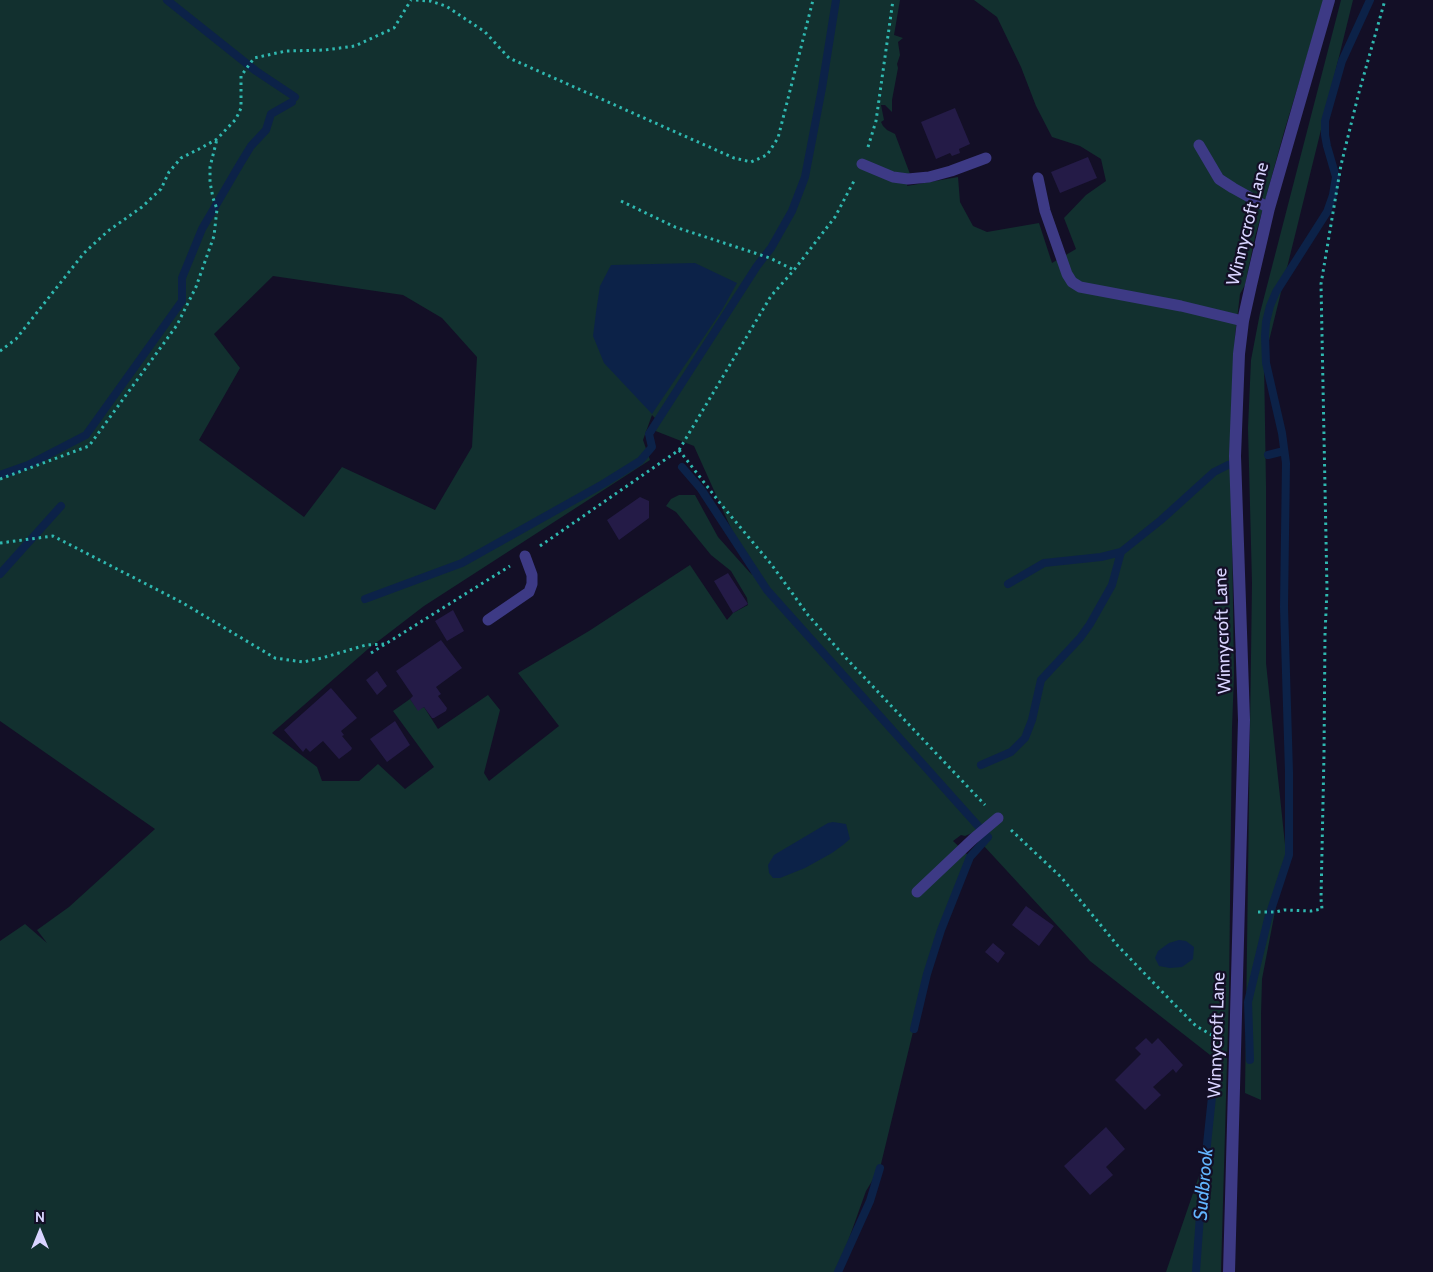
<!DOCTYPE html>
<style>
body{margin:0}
#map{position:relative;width:1433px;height:1272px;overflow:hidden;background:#130f26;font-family:Cabin,sans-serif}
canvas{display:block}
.north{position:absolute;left:15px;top:1207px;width:50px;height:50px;-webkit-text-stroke:4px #130f26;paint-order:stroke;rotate:0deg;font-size:14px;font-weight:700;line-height:20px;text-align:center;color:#d9d4ff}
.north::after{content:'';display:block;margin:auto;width:18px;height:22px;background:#d9d4ff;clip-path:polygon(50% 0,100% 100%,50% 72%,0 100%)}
</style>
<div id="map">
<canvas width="1433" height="1272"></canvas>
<div class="north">N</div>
</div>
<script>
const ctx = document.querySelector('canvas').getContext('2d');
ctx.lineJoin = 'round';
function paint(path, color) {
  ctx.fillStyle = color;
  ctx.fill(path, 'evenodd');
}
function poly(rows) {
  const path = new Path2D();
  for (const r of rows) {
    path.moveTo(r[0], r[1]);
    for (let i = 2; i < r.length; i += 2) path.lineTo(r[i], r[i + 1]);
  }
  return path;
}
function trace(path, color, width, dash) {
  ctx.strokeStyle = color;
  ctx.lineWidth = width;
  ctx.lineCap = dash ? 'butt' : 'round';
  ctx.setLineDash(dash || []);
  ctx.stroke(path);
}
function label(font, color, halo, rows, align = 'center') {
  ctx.font = font + ' Cabin,sans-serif';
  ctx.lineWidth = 4.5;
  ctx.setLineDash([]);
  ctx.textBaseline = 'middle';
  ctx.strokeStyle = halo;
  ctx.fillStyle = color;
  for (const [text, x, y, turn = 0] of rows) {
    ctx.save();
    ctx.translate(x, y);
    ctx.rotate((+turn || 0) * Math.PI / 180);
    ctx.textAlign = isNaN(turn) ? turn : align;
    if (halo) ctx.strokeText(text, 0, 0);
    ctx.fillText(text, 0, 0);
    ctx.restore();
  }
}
paint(poly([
 [0,0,900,0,894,35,903,38,898,42,900,55,897,64,898,68,892,100,892,112,885,105,881,105,884,120,881,122,883,126,887,130,895,134,910,174,907,186,958,177,960,202,973,226,987,232,1039,223,1052,263,1076,249,1064,218,1086,195,1106,181,1101,159,1080,146,1052,137,1036,106,1021,67,997,17,974,0,1324,0,1284,132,1255,237,1245,285,1240,294,1235,336,1231,463,1234,675,1232,728,1229,993,1221,1272,1166,1272,1201,1170,1203,1152,1212,1114,1219,1062,1090,961,972,833,965,836,961,835,953,841,970,857,941,930,927,974,880,1168,866,1191,837,1272,0,1272,0,941,25,924,47,943,37,930,69,907,155,829,0,721],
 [273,276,403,295,442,318,477,357,472,447,435,510,342,467,304,517,199,440,240,368,214,334],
 [652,415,659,422,653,430,694,446,752,575,718,537,695,495,679,495,671,499,666,506,676,512,711,555,731,571,747,598,748,605,733,613,727,620,690,565,589,631,518,673,559,726,489,781,484,773,500,710,488,695,438,729,424,707,418,710,410,699,393,711,434,767,405,789,378,764,359,781,322,781,317,767,272,733,368,649,424,606,650,460,643,440],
 [1341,0,1353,0,1264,361,1266,486,1266,663,1286,854,1262,979,1261,1014,1261,1100,1245,1093,1252,583,1248,428,1251,360,1260,313]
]), '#12302f');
paint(poly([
 [695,263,737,283,722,310,652,414,604,363,593,336,596,312,600,286,611,265],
 [833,822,846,824,850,839,843,845,832,853,805,868,780,878,773,878,769,873,768,865,774,855,828,823],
 [1179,940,1186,941,1194,947,1193,959,1182,967,1170,968,1159,966,1155,958,1158,951,1169,943]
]), '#0c2248');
trace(poly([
 [167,0,256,71,295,97],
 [1268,455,1284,451],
 [682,467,701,489,767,590,988,837,970,857,941,930,927,974,914,1029],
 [0,475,28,465,86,435,182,301,182,278,202,229,240,164,251,146,266,130,271,114,292,102],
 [0,574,61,506],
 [1008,584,1044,563,1101,557,1121,552,1161,520,1214,472,1228,465],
 [365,599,462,563,603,484,640,461,652,447,649,434,757,266,771,248,792,211,805,177,822,88,836,0],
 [981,765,1011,752,1025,738,1032,720,1041,680,1080,638,1090,624,1112,585,1121,552],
 [1250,1060,1248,1002,1268,919,1289,855,1289,772,1284,607,1286,463,1282,433,1266,363,1265,336,1266,322,1270,306,1276,292,1327,212,1333,195,1336,177,1327,146,1325,135,1325,121,1342,61,1370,0],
 [838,1272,870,1201,880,1168],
 [1196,1272,1201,1201,1212,1097]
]), '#0c2248', 8);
paint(poly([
 [955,108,970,144,959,149,960,153,952,156,950,153,936,159,921,122],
 [1088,157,1097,178,1060,193,1051,172],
 [640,497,649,501,649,518,619,540,607,520],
 [728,573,748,604,733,613,714,581],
 [453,610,464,631,447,641,435,621],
 [441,640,462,668,436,687,441,694,438,696,447,708,446,711,434,718,432,718,424,707,418,711,410,699,413,696,396,671],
 [377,671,387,686,377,695,366,680],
 [331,688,357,718,341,731,344,735,342,736,352,748,351,750,339,759,323,741,310,752,306,748,303,752,284,730],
 [395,721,410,745,387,762,370,739],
 [1026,906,1054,926,1039,946,1012,925],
 [993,943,1005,953,998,963,985,952],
 [1146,1038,1152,1044,1158,1038,1183,1065,1176,1073,1173,1069,1153,1087,1161,1095,1145,1110,1115,1080,1141,1054,1135,1048],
 [1106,1127,1125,1149,1106,1167,1113,1175,1090,1195,1064,1166]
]), '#241b47');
trace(poly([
 [416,0,430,1,446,6,485,32,509,58,734,158,751,162,767,155,778,138,813,0],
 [868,147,876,121,893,0],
 [621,201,675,227,770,258,794,270],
 [0,351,16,339,84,253,108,231,142,207,161,189,169,172,181,158,201,148,217,139,236,119,241,108,241,76,254,58,286,51,325,50,355,46,394,28,411,0],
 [679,450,720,503,771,564,808,615,845,657,985,805],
 [0,479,89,446,177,325,196,287,214,236,217,209,213,198,210,182,210,167,217,139],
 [0,543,53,536,183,603,275,658,303,662,322,658,366,645,385,644],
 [540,546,679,450,771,296,794,270,835,217,854,181],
 [371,653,510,566],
 [1011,830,1061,877,1118,946,1176,1006,1196,1026,1217,1038],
 [1258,912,1275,912,1284,910,1311,911,1322,909,1321,899,1324,754,1325,634,1327,590,1321,284,1341,165,1358,96,1385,0]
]), '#2fb8b0', 3, [2.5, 4]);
trace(poly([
 [1199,145,1219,179,1233,188,1269,208],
 [862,164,893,177,908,179,929,177,951,171,986,158],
 [1038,178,1045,211,1067,274,1072,282,1080,287,1181,306,1243,321],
 [488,620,529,592,532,584,532,575,525,556],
 [917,892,973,839,998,818]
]), '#3d3a85', 11);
trace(poly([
 [1229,1272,1244,720,1235,456,1239,354,1243,321,1251,285,1269,208,1329,0]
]), '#3d3a85', 12);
label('18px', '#d9d4ff', '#130f26', [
 ["Winnycroft Lane",1248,224,-76],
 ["Winnycroft Lane",1223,631,-92],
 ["Winnycroft Lane",1217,1035,-88]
]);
label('italic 19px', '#62b6ff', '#130f26', [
 ["Sudbrook",1204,1184,-85]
]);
</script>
